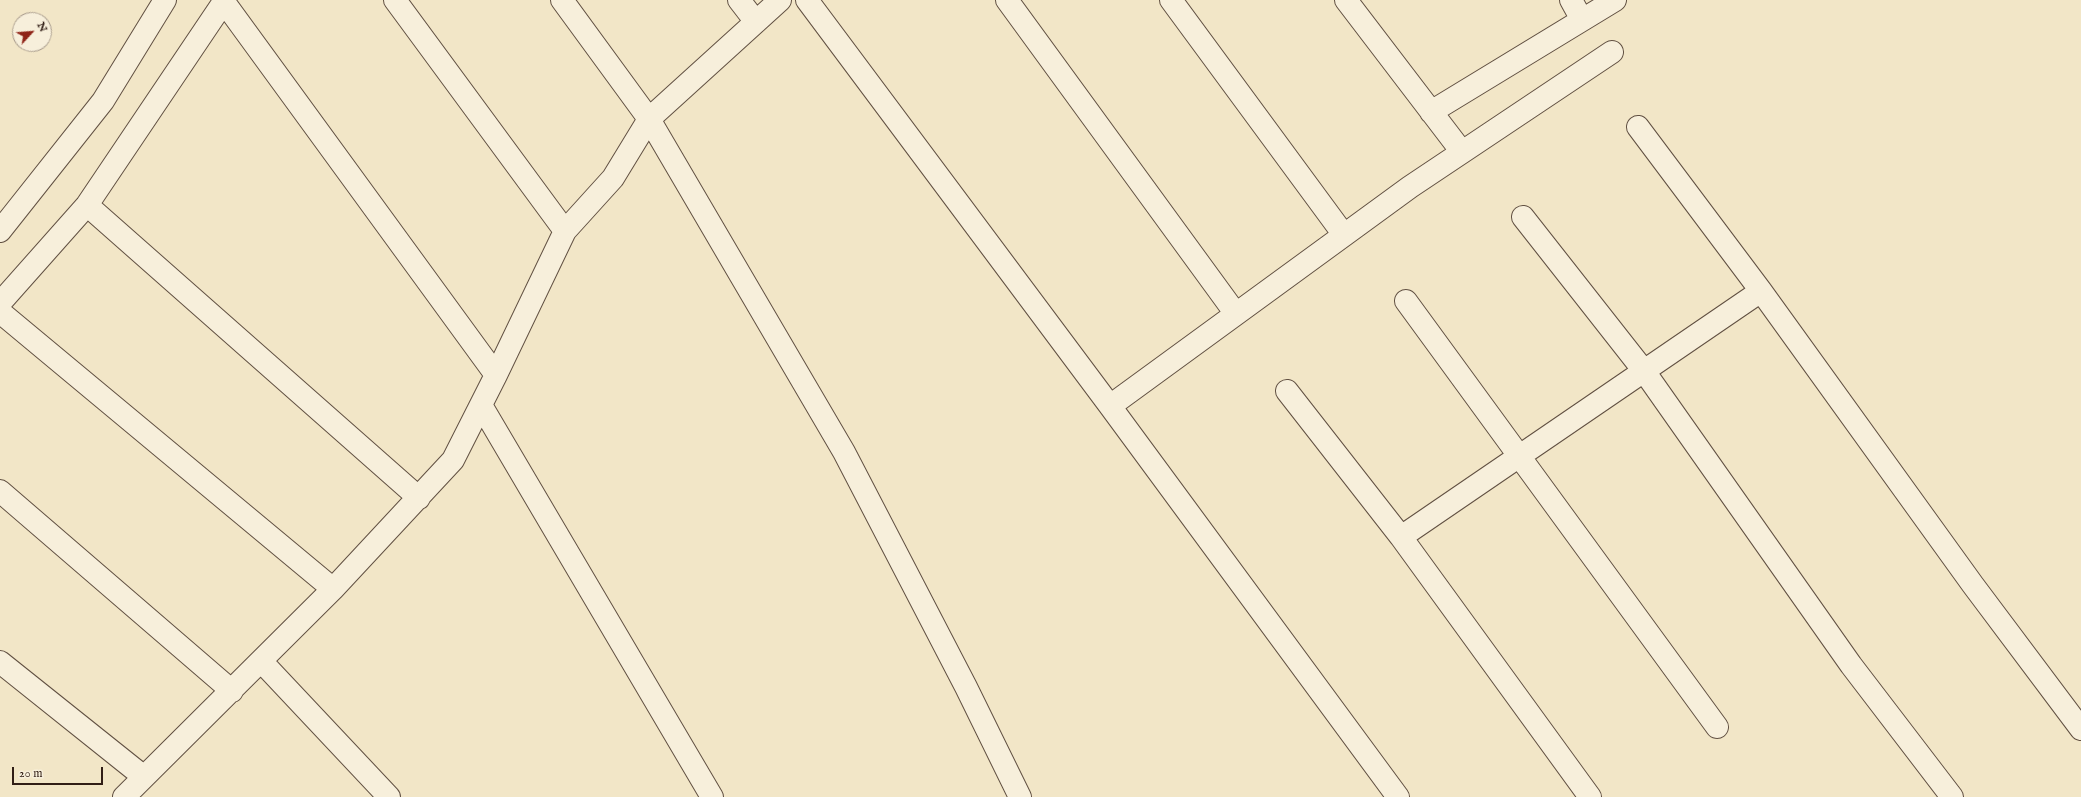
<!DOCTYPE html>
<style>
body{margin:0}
#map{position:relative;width:2081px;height:797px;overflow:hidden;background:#f2e6c7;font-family:"IM FELL English",serif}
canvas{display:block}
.north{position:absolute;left:12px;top:12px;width:40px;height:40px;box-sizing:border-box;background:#f7efdb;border:1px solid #a89b8c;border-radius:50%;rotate:64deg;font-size:11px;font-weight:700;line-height:16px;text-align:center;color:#311e16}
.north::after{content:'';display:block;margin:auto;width:14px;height:18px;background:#8f2418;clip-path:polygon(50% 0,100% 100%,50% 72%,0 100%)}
.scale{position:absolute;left:12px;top:767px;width:91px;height:18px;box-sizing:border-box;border:2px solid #311e16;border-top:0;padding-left:5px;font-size:12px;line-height:14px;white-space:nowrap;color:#311e16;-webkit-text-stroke:3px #f7efdb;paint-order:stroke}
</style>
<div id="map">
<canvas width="2081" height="797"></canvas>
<div class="north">N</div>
<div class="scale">20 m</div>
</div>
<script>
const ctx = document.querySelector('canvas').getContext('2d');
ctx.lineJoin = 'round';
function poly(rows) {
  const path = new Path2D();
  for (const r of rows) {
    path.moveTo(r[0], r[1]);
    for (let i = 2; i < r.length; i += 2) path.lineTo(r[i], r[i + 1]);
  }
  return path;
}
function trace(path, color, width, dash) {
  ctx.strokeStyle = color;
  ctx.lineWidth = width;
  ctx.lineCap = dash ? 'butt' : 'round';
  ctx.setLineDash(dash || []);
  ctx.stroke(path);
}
const street = poly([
 [395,0,565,231],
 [562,0,649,119,844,452,966,687,1020,797],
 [739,0,756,22],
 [807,0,1110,406,1398,797],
 [1007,0,1236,314],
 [1171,0,1344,235],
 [1346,0,1462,152],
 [1571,0,1582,20],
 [224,2,496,375],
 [1431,112,1615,0],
 [1638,127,1761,291,1973,585,2081,729],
 [87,205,419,498],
 [1523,217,1644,371,1851,665,1952,797],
 [0,231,103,101,165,0],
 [1406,301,1717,727],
 [0,303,87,205,225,0],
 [0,312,333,589],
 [1287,391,1401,537,1590,797],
 [481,405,712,797],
 [1110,406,1410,187,1612,52],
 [0,491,232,691],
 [1401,537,1761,291],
 [0,662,144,777],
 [262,662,389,797],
 [124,797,333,589,453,460,496,375,565,231,613,178,649,119,780,0]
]);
trace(street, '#615042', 24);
trace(street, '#f7efdb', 22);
</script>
